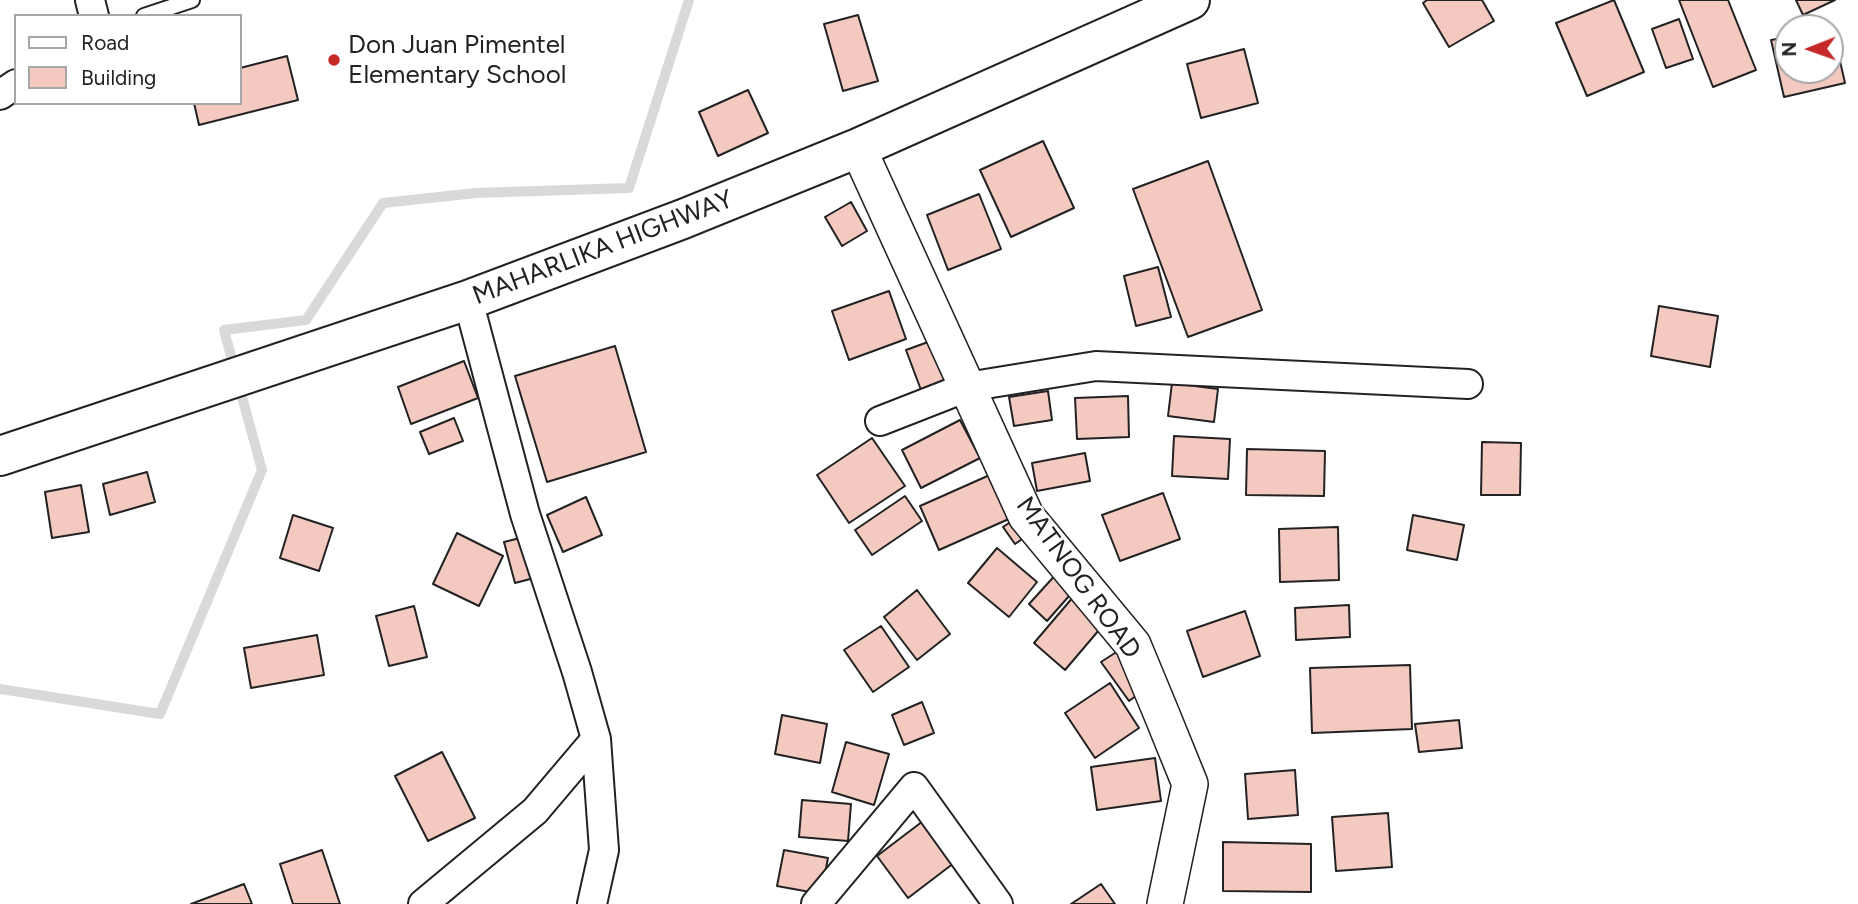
<!DOCTYPE html>
<style>
body{margin:0}
#map{position:relative;width:1858px;height:904px;overflow:hidden;background:#fff;font-family:Figtree,sans-serif}
canvas{display:block}
.legend{position:absolute;left:14px;top:14px;width:228px;height:91px;box-sizing:border-box;background:#fff;border:2px solid #a7a7a7;margin:0;padding:9px 12px;list-style:none;font-size:21px;color:#222}
.legend li{display:flex;align-items:center;gap:14px;height:35px}
.legend b{width:35px;border:2px solid #a7a7a7}
.north{position:absolute;left:1774px;top:14px;width:70px;height:70px;box-sizing:border-box;background:#fff;border:2px solid #a7a7a7;border-radius:50%;rotate:269deg;font-size:19px;font-weight:700;line-height:28px;text-align:center;color:#222}
.north::after{content:'';display:block;margin:auto;width:24px;height:32px;background:#c62828;clip-path:polygon(50% 0,100% 100%,50% 72%,0 100%)}
</style>
<div id="map">
<canvas width="1858" height="904"></canvas>
<ul class="legend">
<li><b style="height:9px;background:#fff"></b>Road</li>
<li><b style="height:19px;background:#f3c9c0"></b>Building</li>
</ul>
<div class="north">N</div>
</div>
<script>
const ctx = document.querySelector('canvas').getContext('2d');
ctx.lineJoin = 'round';
function poly(rows) {
  const path = new Path2D();
  for (const r of rows) {
    path.moveTo(r[0], r[1]);
    for (let i = 2; i < r.length; i += 2) path.lineTo(r[i], r[i + 1]);
  }
  return path;
}
function trace(path, color, width, dash) {
  ctx.strokeStyle = color;
  ctx.lineWidth = width;
  ctx.lineCap = dash ? 'butt' : 'round';
  ctx.setLineDash(dash || []);
  ctx.stroke(path);
}
function paint(path, color) {
  ctx.fillStyle = color;
  ctx.fill(path, 'evenodd');
}
function label(font, color, halo, rows, align = 'center') {
  ctx.font = font + ' Figtree,sans-serif';
  ctx.lineWidth = 5;
  ctx.setLineDash([]);
  ctx.textBaseline = 'middle';
  ctx.strokeStyle = halo;
  ctx.fillStyle = color;
  for (const [text, x, y, turn = 0] of rows) {
    ctx.save();
    ctx.translate(x, y);
    ctx.rotate((+turn || 0) * Math.PI / 180);
    ctx.textAlign = isNaN(turn) ? turn : align;
    if (halo) ctx.strokeText(text, 0, 0);
    ctx.fillText(text, 0, 0);
    ctx.restore();
  }
}
trace(poly([
 [235,371,224,330,306,320,383,203,476,193,629,188,689,0],
 [0,689,160,714,262,470,239,386]
]), '#d9d9d9', 10);
const building = poly([
 [1427,0,1482,0,1494,21,1449,47,1423,3,1427,0],
 [1614,0,1644,72,1587,96,1556,23,1614,0],
 [1679,0,1728,0,1756,70,1713,87,1679,0],
 [1796,0,1835,0,1803,15,1796,0],
 [858,15,878,81,843,91,824,24,858,15],
 [1679,19,1693,59,1666,68,1652,29,1679,19],
 [1832,26,1845,83,1784,97,1771,40,1788,37,1788,70,1830,70,1830,28,1825,28,1832,26],
 [1244,49,1258,103,1201,118,1187,64,1244,49],
 [287,56,298,100,199,125,194,103,240,103,240,68,287,56],
 [748,90,768,133,718,156,699,112,748,90],
 [1043,141,1074,208,1011,237,980,170,1043,141],
 [1208,161,1262,310,1188,337,1133,189,1208,161],
 [979,194,1001,249,948,270,927,215,979,194],
 [851,202,867,231,842,246,825,217,851,202],
 [1158,267,1171,317,1136,326,1124,276,1158,267],
 [889,291,906,339,849,360,832,311,889,291],
 [1659,306,1718,316,1710,367,1651,356,1659,306],
 [939,338,953,377,921,390,906,350,939,338],
 [615,346,646,452,547,482,515,376,615,346],
 [464,361,478,398,411,424,398,387,464,361],
 [1172,383,1218,389,1214,422,1168,416,1172,383],
 [1048,391,1052,420,1014,426,1009,397,1048,391],
 [1128,396,1129,437,1077,439,1075,398,1128,396],
 [454,418,463,441,429,454,420,432,454,418],
 [960,420,980,458,921,488,902,450,960,420],
 [1174,436,1230,439,1228,479,1172,476,1174,436],
 [872,438,905,486,849,523,817,475,872,438],
 [1482,442,1521,443,1520,495,1481,495,1482,442],
 [1247,449,1325,451,1324,496,1246,495,1247,449],
 [1085,453,1090,481,1037,491,1032,463,1085,453],
 [147,472,155,502,110,515,103,484,147,472],
 [992,474,1011,518,939,550,920,506,992,474],
 [81,485,89,532,52,538,45,492,81,485],
 [1163,493,1180,539,1120,561,1102,515,1163,493],
 [905,496,922,521,872,555,855,530,905,496],
 [586,497,602,535,563,552,547,515,586,497],
 [293,515,333,528,319,571,280,558,293,515],
 [1021,515,1032,532,1015,544,1003,527,1021,515],
 [1413,515,1464,525,1457,560,1407,550,1413,515],
 [1338,527,1339,580,1280,582,1279,529,1338,527],
 [457,533,503,556,479,606,433,584,457,533],
 [528,536,538,577,515,583,504,542,528,536],
 [997,548,1037,582,1009,617,968,583,997,548],
 [1059,571,1077,587,1047,621,1029,604,1059,571],
 [917,590,950,634,917,660,884,617,917,590],
 [1074,596,1105,623,1065,670,1034,643,1074,596],
 [1349,605,1350,637,1296,640,1295,608,1349,605],
 [414,606,427,657,389,666,376,616,414,606],
 [1245,611,1260,656,1203,677,1187,631,1245,611],
 [881,626,909,667,873,692,844,650,881,626],
 [317,635,324,675,251,688,244,648,317,635],
 [1121,649,1148,687,1129,701,1101,662,1121,649],
 [1410,665,1412,729,1312,733,1310,668,1410,665],
 [1110,683,1139,728,1095,758,1065,713,1110,683],
 [922,702,934,733,904,745,892,715,922,702],
 [782,715,827,724,820,763,775,754,782,715],
 [1459,720,1462,748,1419,752,1415,724,1459,720],
 [846,742,889,754,874,805,832,792,846,742],
 [442,752,475,818,428,841,395,776,442,752],
 [1155,758,1161,801,1097,810,1091,767,1155,758],
 [1295,770,1298,815,1248,819,1245,774,1295,770],
 [802,800,851,804,848,841,799,837,802,800],
 [1388,813,1392,867,1336,871,1332,817,1388,813],
 [923,821,954,863,908,898,877,856,923,821],
 [1223,842,1311,844,1311,892,1223,891,1223,842],
 [322,850,340,904,293,904,280,864,322,850],
 [784,850,828,858,821,894,777,886,784,850],
 [244,884,252,904,191,904,244,884],
 [1101,884,1115,904,1071,904,1101,884]
]);
paint(building, '#f3c9c0');
trace(building, '#222', 2);
const service = poly([
 [144,16,192,0]
]);
const minor = poly([
 [90,0,94,16],
 [0,95,16,84],
 [468,300,525,514,577,672,596,739,604,850,592,904],
 [880,421,967,387,1096,366,1468,384],
 [423,904,535,811,596,739],
 [816,904,914,787,998,904]
]);
const tertiary = poly([
 [858,148,1026,516,1133,645,1162,715,1190,784,1165,904]
]);
const trunk = poly([
 [0,456,468,300,683,219,858,148,1190,0]
]);
trace(service, '#222', 18);
trace(minor, '#222', 32);
trace(tertiary, '#222', 38);
trace(trunk, '#222', 42);
trace(service, '#fff', 14);
trace(minor, '#fff', 28);
trace(tertiary, '#fff', 35);
trace(trunk, '#fff', 38);
for (const [x, y, r, color] of [
 [334,60,7,"#c62828"]
]) {
  const dot = new Path2D();
  dot.arc(x, y, r, 0, 2 * Math.PI);
  ctx.fillStyle = color;
  ctx.fill(dot);
  trace(dot, '#fff', 2.5);
}
label('26px', '#222', '#fff', [
 ["Don Juan Pimentel",348,45],
 ["Elementary School",348,75]
], 'left');
label('26px', '#222', '#fff', [
 ["MAHARLIKA HIGHWAY",603,248,-21],
 ["MATNOG ROAD",1078,578,54]
]);
</script>
